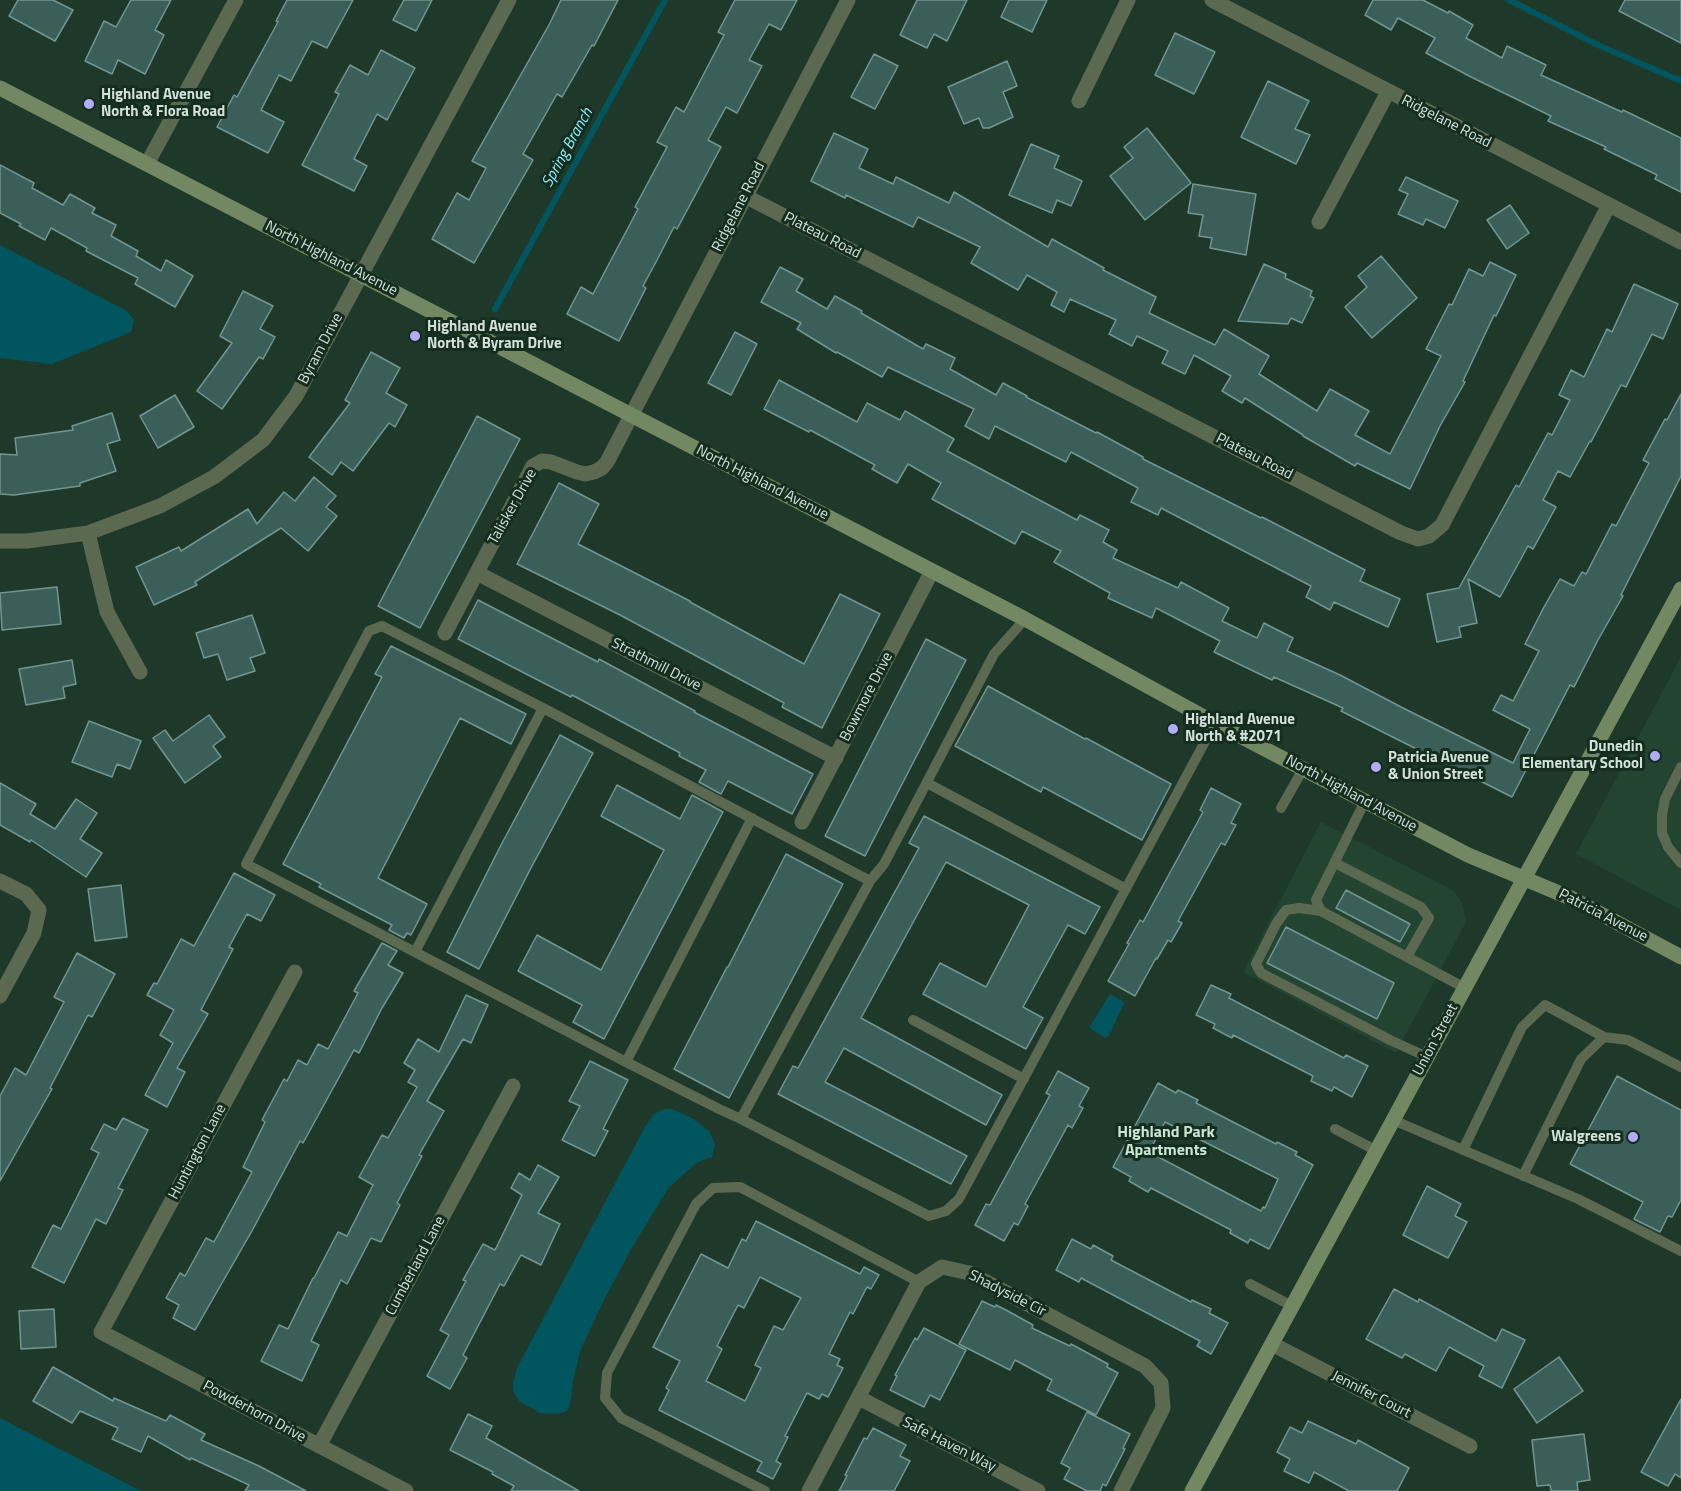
<!DOCTYPE html>
<style>
body{margin:0}
canvas{display:block;background:#1e3829}
</style>
<canvas width="1681" height="1491"></canvas>
<script>
const ctx = document.querySelector('canvas').getContext('2d');
ctx.lineJoin = 'round';
function paint(path, color) {
  ctx.fillStyle = color;
  ctx.fill(path, 'evenodd');
}
function poly(rows) {
  const path = new Path2D();
  for (const r of rows) {
    path.moveTo(r[0], r[1]);
    for (let i = 2; i < r.length; i += 2) path.lineTo(r[i], r[i + 1]);
  }
  return path;
}
function trace(path, color, width, dash) {
  ctx.strokeStyle = color;
  ctx.lineWidth = width;
  ctx.lineCap = dash ? 'butt' : 'round';
  ctx.setLineDash(dash || []);
  ctx.stroke(path);
}
function label(font, color, halo, rows, align = 'center') {
  ctx.font = font + ' "Titillium Web",sans-serif';
  ctx.lineWidth = 6;
  ctx.setLineDash([]);
  ctx.textBaseline = 'middle';
  ctx.strokeStyle = halo;
  ctx.fillStyle = color;
  for (const [text, x, y, turn = 0] of rows) {
    ctx.save();
    ctx.translate(x, y);
    ctx.rotate((+turn || 0) * Math.PI / 180);
    ctx.textAlign = isNaN(turn) ? turn : align;
    if (halo) ctx.strokeText(text, 0, 0);
    ctx.fillText(text, 0, 0);
    ctx.restore();
  }
}
paint(poly([
 [1681,657,1681,910,1576,854],
 [1321,822,1454,891,1463,905,1466,922,1396,1053,1243,972]
]), '#224431');
paint(poly([
 [0,245,127,311,134,320,131,332,52,364,0,358],
 [1110,994,1123,1001,1124,1003,1109,1036,1105,1038,1089,1028],
 [664,1109,672,1109,694,1119,709,1131,715,1144,712,1157,698,1162,669,1187,633,1246,605,1298,580,1351,573,1382,571,1400,567,1411,557,1414,540,1413,519,1401,513,1391,513,1383,517,1368,645,1127,654,1114],
 [0,1418,141,1491,0,1491]
]), '#00555f');
trace(poly([
 [1509,0,1598,45,1676,79,1681,80],
 [495,309,665,0]
]), '#00555f', 6);
const building = poly([
 [18,0,53,0,73,10,55,41,9,16,18,0],
 [131,0,171,0,155,30,164,35,145,74,118,60,112,74,85,61,104,21,116,27,131,0],
 [287,0,353,0,327,48,312,41,291,81,279,75,261,110,284,122,268,153,217,127,234,95,237,97,278,22,276,21,287,0],
 [404,0,432,0,416,31,393,20,404,0],
 [561,0,618,0,594,46,592,45,562,97,557,94,523,154,533,160,474,263,432,239,457,193,469,200,486,168,472,161,550,23,561,0],
 [735,0,797,0,781,30,769,24,749,60,762,66,737,113,726,107,708,140,721,147,677,229,674,227,656,262,643,286,646,288,619,341,567,314,581,287,593,294,638,209,635,207,667,147,657,142,676,107,684,112,724,35,718,32,735,0],
 [917,0,967,0,947,41,934,34,927,48,900,35,917,0],
 [1009,0,1047,0,1032,32,1001,17,1009,0],
 [1373,0,1423,0,1448,13,1449,11,1473,25,1466,38,1502,58,1507,46,1546,65,1541,75,1622,112,1623,110,1681,138,1681,192,1655,179,1657,175,1604,149,1606,147,1548,121,1551,116,1471,77,1426,53,1435,38,1398,18,1391,30,1365,15,1373,0],
 [1625,0,1681,0,1681,43,1619,11,1625,0],
 [1175,33,1215,52,1194,94,1155,75,1175,33],
 [381,50,415,68,387,120,377,114,354,159,367,166,354,191,302,165,339,94,335,92,350,65,368,75,381,50],
 [874,54,898,66,875,109,851,97,874,54],
 [1007,61,1017,86,1003,92,1013,117,989,128,983,128,979,118,964,124,948,87,1007,61],
 [1268,81,1309,101,1295,129,1310,135,1296,164,1241,137,1268,81],
 [1147,128,1191,183,1145,220,1110,176,1133,158,1124,147,1147,128],
 [834,133,868,149,859,168,893,184,896,177,949,203,954,192,1048,247,1052,239,1104,268,1103,270,1156,297,1149,313,1215,345,1224,329,1269,356,1259,374,1317,411,1330,389,1369,411,1355,435,1390,454,1441,356,1426,349,1449,304,1452,305,1469,269,1483,276,1490,262,1516,275,1496,316,1494,315,1463,381,1465,382,1440,426,1410,489,1357,463,1355,466,1303,436,1303,435,1245,398,1242,403,1222,391,1231,376,1194,355,1185,374,1162,363,1168,351,1137,336,1132,346,1109,334,1116,320,1070,299,1064,312,1051,305,1057,292,1027,275,1018,290,971,263,980,247,918,217,913,227,846,195,845,198,811,181,834,133],
 [1031,144,1059,156,1054,168,1082,181,1071,206,1057,200,1052,213,1009,195,1031,144],
 [0,165,34,183,32,188,63,205,70,194,95,208,92,213,116,225,111,236,138,251,136,256,161,271,166,260,193,276,175,307,135,284,138,278,86,251,87,248,51,228,45,240,19,226,21,224,0,213,0,165],
 [1406,177,1458,201,1445,228,1426,219,1423,225,1398,214,1408,194,1399,190,1406,177],
 [1193,184,1256,194,1246,255,1210,248,1212,238,1199,236,1203,215,1188,213,1193,184],
 [1510,205,1529,233,1507,249,1487,220,1510,205],
 [1381,256,1417,298,1372,338,1345,307,1367,287,1358,276,1381,256],
 [1264,264,1286,274,1285,278,1312,291,1310,296,1314,298,1302,323,1291,318,1288,324,1238,321,1264,264],
 [780,267,803,279,796,291,827,309,835,296,862,311,861,313,923,349,926,344,955,358,950,369,996,395,1003,383,1027,396,1026,397,1096,433,1097,432,1143,457,1143,459,1261,518,1262,517,1365,570,1360,581,1400,599,1388,627,1334,602,1330,610,1306,597,1311,586,1161,508,1158,515,1131,502,1138,488,1071,452,1066,462,995,426,989,439,965,426,974,409,888,367,882,377,837,352,836,353,797,329,801,323,761,302,780,267],
 [1634,284,1678,304,1663,339,1652,334,1626,387,1621,385,1591,442,1590,441,1570,477,1558,471,1543,500,1556,507,1533,549,1528,546,1500,597,1468,579,1477,623,1459,627,1461,637,1437,642,1427,594,1459,588,1516,485,1519,487,1548,433,1552,435,1570,400,1559,395,1571,370,1584,377,1607,329,1612,332,1634,284],
 [243,291,273,306,260,329,275,337,263,359,259,357,222,409,197,391,232,343,220,336,243,291],
 [735,332,757,344,731,395,708,383,735,332],
 [371,352,400,368,386,393,407,405,395,427,389,423,353,471,341,462,332,475,309,457,350,403,345,400,371,352],
 [779,380,857,422,867,403,900,420,905,411,954,439,947,451,1077,520,1080,515,1109,530,1103,542,1117,550,1113,558,1178,588,1181,582,1229,608,1222,621,1257,638,1264,623,1293,638,1287,651,1340,675,1403,708,1513,763,1530,729,1493,710,1501,695,1513,701,1539,651,1525,644,1544,607,1560,579,1574,586,1582,572,1586,574,1612,524,1616,526,1649,463,1643,460,1665,419,1667,420,1681,394,1681,476,1621,595,1623,596,1598,640,1574,687,1570,685,1512,797,1341,711,1343,708,1274,677,1272,680,1214,652,1220,641,1156,608,1152,618,1108,598,1110,593,1054,562,1061,551,1022,531,1015,544,932,499,941,483,908,464,897,483,872,469,875,465,810,430,809,432,764,409,779,380],
 [175,395,194,427,158,448,140,416,175,395],
 [112,413,120,440,107,444,116,471,80,483,80,486,14,495,0,494,0,454,17,455,15,438,73,430,72,426,112,413],
 [477,416,520,439,420,628,378,606,477,416],
 [314,477,336,496,326,507,337,516,308,551,281,528,195,582,197,585,154,605,136,567,179,547,181,551,248,509,257,524,284,492,295,501,314,477],
 [559,483,599,504,578,544,690,601,690,602,804,664,840,594,880,614,822,728,782,707,784,703,620,615,517,564,559,483],
 [57,587,61,624,2,630,0,593,57,587],
 [478,600,598,662,599,659,695,711,694,712,813,774,792,814,728,781,721,794,699,782,706,770,679,756,680,753,572,695,571,697,458,639,478,600],
 [252,615,265,653,250,658,255,671,227,680,218,654,204,658,196,633,252,615],
 [926,639,966,660,865,856,825,836,926,639],
 [391,646,526,714,511,744,460,718,378,878,427,904,411,935,407,933,404,938,389,930,392,925,319,887,321,884,283,864,382,677,375,674,391,646],
 [72,660,76,684,63,687,65,698,26,705,19,669,72,660],
 [988,686,1085,739,1086,738,1171,784,1142,840,1043,787,1041,792,955,746,988,686],
 [209,715,225,737,213,746,221,757,185,783,153,738,165,730,173,741,209,715],
 [89,721,141,741,130,769,117,764,112,777,72,762,89,721],
 [560,735,593,753,532,866,479,969,447,952,501,845,560,735],
 [0,783,36,804,30,814,55,829,76,799,97,813,80,839,102,853,86,877,31,840,30,842,0,825,0,783],
 [617,785,680,819,692,795,723,812,604,1039,573,1022,582,1005,518,971,537,935,601,970,664,850,601,816,617,785],
 [1211,788,1241,804,1231,823,1236,825,1225,845,1221,843,1178,921,1182,923,1171,942,1168,940,1157,959,1156,958,1135,996,1108,981,1129,944,1127,943,1140,920,1143,922,1203,812,1200,810,1211,788],
 [924,816,1100,907,1085,934,1068,925,1023,1007,1043,1018,1026,1049,923,994,940,963,986,987,1029,905,946,862,861,1018,1002,1095,986,1125,844,1048,825,1082,967,1156,951,1184,778,1094,793,1066,798,1068,919,848,909,843,924,816],
 [786,854,843,884,729,1098,674,1069,727,967,728,967,786,854],
 [234,873,275,895,261,921,247,914,229,947,233,949,201,1010,208,1014,177,1068,185,1072,167,1107,145,1095,173,1043,160,1035,174,1010,147,995,154,983,157,984,181,939,194,946,234,873],
 [121,885,127,937,95,941,88,889,121,885],
 [1346,890,1410,924,1400,942,1336,908,1346,890],
 [1286,927,1394,983,1377,1019,1267,963,1286,927],
 [382,943,397,951,388,965,403,973,382,1008,359,1053,354,1050,303,1143,300,1141,253,1229,195,1330,173,1318,179,1305,166,1298,180,1273,185,1276,206,1238,214,1242,252,1172,243,1167,265,1122,262,1120,284,1079,287,1081,298,1060,307,1065,318,1044,328,1049,358,993,354,991,382,943],
 [77,953,115,974,92,1017,88,1015,50,1088,52,1089,0,1181,0,1096,15,1068,26,1075,64,1002,54,997,77,953],
 [1211,985,1231,994,1229,998,1344,1058,1346,1055,1368,1066,1352,1097,1334,1087,1332,1091,1311,1081,1313,1076,1233,1035,1232,1038,1213,1028,1215,1024,1196,1015,1211,985],
 [466,995,488,1005,471,1043,463,1039,427,1101,444,1111,419,1155,422,1156,397,1203,400,1205,381,1242,371,1238,347,1284,341,1280,311,1341,319,1345,302,1381,261,1361,279,1325,288,1329,313,1278,314,1278,338,1232,347,1236,373,1185,359,1177,382,1135,388,1138,417,1087,408,1082,415,1070,404,1063,418,1039,439,1052,466,995],
 [590,1061,628,1080,603,1129,608,1131,595,1156,562,1140,580,1106,569,1101,590,1061],
 [1058,1071,1089,1088,1079,1106,1083,1108,1072,1128,1068,1125,1025,1204,1028,1206,1018,1225,1014,1223,1004,1241,975,1225,986,1204,990,1205,1050,1095,1046,1093,1058,1071],
 [1617,1076,1681,1110,1681,1200,1672,1217,1668,1216,1660,1232,1634,1219,1643,1202,1570,1164,1617,1076],
 [1158,1083,1176,1093,1178,1090,1198,1100,1196,1103,1276,1144,1277,1142,1297,1152,1295,1155,1313,1165,1269,1249,1250,1239,1248,1243,1230,1233,1231,1230,1151,1188,1148,1192,1129,1181,1131,1177,1113,1167,1158,1083],
 [1165,1122,1278,1179,1265,1208,1263,1207,1261,1211,1149,1152,1165,1122],
 [123,1118,148,1130,118,1188,123,1190,106,1224,96,1219,64,1283,32,1267,53,1225,61,1229,99,1153,91,1149,104,1124,116,1130,123,1118],
 [538,1165,559,1177,538,1213,560,1224,541,1265,521,1255,504,1286,500,1284,463,1355,467,1358,450,1389,427,1376,449,1335,440,1330,466,1281,463,1280,483,1244,495,1250,522,1195,511,1188,519,1173,530,1180,538,1165],
 [1427,1186,1461,1204,1455,1216,1467,1222,1448,1258,1403,1235,1427,1186],
 [756,1221,860,1274,864,1267,879,1275,871,1289,867,1287,853,1314,850,1312,829,1354,840,1359,837,1365,843,1368,828,1397,822,1394,819,1399,807,1393,785,1436,788,1437,776,1461,781,1464,773,1479,757,1471,762,1462,659,1410,669,1390,666,1388,680,1361,653,1347,701,1254,728,1268,742,1239,746,1241,756,1221],
 [760,1277,801,1298,783,1330,774,1326,755,1365,761,1368,745,1401,706,1381,722,1349,717,1346,738,1305,744,1308,760,1277],
 [1072,1239,1091,1249,1093,1245,1113,1256,1111,1260,1191,1302,1192,1300,1211,1309,1209,1313,1228,1323,1211,1354,1197,1346,1200,1341,1081,1278,1079,1282,1056,1270,1072,1239],
 [1394,1289,1418,1302,1419,1299,1496,1341,1502,1329,1525,1340,1502,1388,1479,1376,1484,1366,1449,1347,1436,1371,1405,1354,1402,1358,1366,1339,1394,1289],
 [982,1301,995,1307,996,1305,1006,1310,1033,1325,1032,1328,1057,1340,1070,1346,1071,1344,1108,1364,1107,1367,1118,1373,1096,1415,1047,1390,1052,1380,1015,1360,1010,1370,959,1344,982,1301],
 [54,1309,56,1347,21,1349,19,1311,54,1309],
 [924,1328,966,1350,940,1400,930,1395,924,1407,890,1390,897,1376,895,1375,915,1338,917,1340,924,1328],
 [1559,1357,1583,1391,1537,1423,1514,1389,1559,1357],
 [53,1367,113,1401,114,1398,166,1421,170,1415,205,1434,201,1440,259,1466,306,1491,245,1491,249,1485,191,1458,190,1460,148,1436,141,1452,112,1439,118,1428,80,1411,72,1423,33,1401,53,1367],
 [1681,1399,1681,1478,1675,1474,1668,1486,1641,1472,1681,1399],
 [1087,1412,1130,1434,1123,1448,1125,1449,1106,1486,1103,1484,1100,1491,1087,1491,1064,1479,1070,1468,1061,1463,1087,1412],
 [468,1414,492,1426,486,1438,579,1491,511,1491,514,1486,492,1474,493,1472,450,1450,468,1414],
 [1308,1421,1356,1444,1358,1440,1409,1468,1397,1491,1349,1491,1314,1472,1309,1483,1284,1471,1290,1459,1277,1452,1290,1427,1302,1433,1308,1421],
 [873,1428,906,1445,900,1456,910,1461,894,1491,839,1491,847,1476,845,1475,864,1438,867,1439,873,1428],
 [1584,1434,1590,1480,1577,1482,1578,1491,1551,1491,1550,1485,1537,1486,1532,1440,1584,1434]
]);
paint(building, '#3b5e59');
trace(building, '#719690', 1.5);
trace(poly([
 [1681,767,1665,799,1662,815,1662,833,1668,847,1681,863],
 [927,783,1126,889],
 [1365,801,1316,900,1321,911,1465,988],
 [1281,808,1303,769],
 [1335,863,1421,907,1429,918,1407,957],
 [870,881,543,708,382,626,369,631,246,864,626,1062,719,1109,741,1119,929,1216,946,1211,959,1199,1215,723],
 [1321,911,1299,908,1286,910,1276,924,1256,964,1261,973,1390,1040,1427,1057],
 [415,952,543,708],
 [913,1020,1024,1079],
 [626,1062,752,818],
 [741,1119,870,881,884,864,994,654,1025,619],
 [1393,1120,1578,1199,1681,1251],
 [1335,1129,1377,1151],
 [1463,1150,1522,1027,1545,1005,1604,1037],
 [1523,1176,1581,1059,1604,1037,1628,1040,1681,1067],
 [1250,1284,1292,1306],
 [765,1491,621,1418,605,1398,607,1373,696,1204,713,1188,740,1187,919,1282]
]), '#5b6951', 10);
trace(poly([
 [1212,0,1681,242],
 [1079,101,1128,0],
 [147,164,236,0],
 [745,196,1401,533,1418,539,1429,536,1442,525,1609,205],
 [1319,222,1388,92],
 [88,533,107,612,140,672],
 [0,541,27,541,88,533,160,506,214,477,263,440,296,396,509,0],
 [477,573,836,758],
 [445,633,533,466,542,461,551,462,577,472,585,474,594,472,602,468,607,462,848,0],
 [802,822,932,571],
 [0,881,26,894,39,910,34,933,0,996],
 [295,972,101,1332,406,1491],
 [1272,1344,1470,1446],
 [859,1398,1038,1491],
 [319,1446,513,1086],
 [809,1491,919,1282,942,1267,969,1273,1145,1366,1161,1383,1163,1408,1121,1491]
]), '#5b6951', 15);
trace(poly([
 [0,88,1025,619,1215,723,1468,855,1573,899,1681,957],
 [1192,1491,1681,589]
]), '#728862', 15);
for (const [x, y, r, color] of [
 [89,104,6,"#b1adfa"],
 [415,336,6,"#b1adfa"],
 [1173,729,6,"#b1adfa"],
 [1655,756,6,"#b1adfa"],
 [1376,767,6,"#b1adfa"],
 [1633,1137,6,"#b1adfa"]
]) {
  const dot = new Path2D();
  dot.arc(x, y, r, 0, 2 * Math.PI);
  ctx.fillStyle = color;
  ctx.fill(dot);
  trace(dot, '#142d1f', 2);
}
label('bold 15px', '#d3e2d9', '#142d1f', [
 ["Highland Avenue",101,95],
 ["North & Flora Road",101,112],
 ["Highland Avenue",427,327],
 ["North & Byram Drive",427,344],
 ["Highland Avenue",1185,720],
 ["North & #2071",1185,737],
 ["Dunedin",1643,747,"right"],
 ["Elementary School",1643,764,"right"],
 ["Patricia Avenue",1388,758],
 ["& Union Street",1388,775],
 ["Walgreens",1621,1137,"right"]
], 'left');
label('15px', '#d3e2d9', '#142d1f', [
 ["Ridgelane Road",1446,122,27],
 ["Ridgelane Road",739,207,-63],
 ["Plateau Road",822,236,27],
 ["North Highland Avenue",331,259,27],
 ["Byram Drive",321,349,-62],
 ["Plateau Road",1254,457,27],
 ["North Highland Avenue",762,483,27],
 ["Talisker Drive",513,507,-61],
 ["Strathmill Drive",656,665,27],
 ["Bowmore Drive",867,697,-63],
 ["North Highland Avenue",1351,794,28],
 ["Patricia Avenue",1603,916,27],
 ["Union Street",1436,1040,-62],
 ["Huntington Lane",198,1152,-62],
 ["Cumberland Lane",416,1266,-62],
 ["Shadyside Cir",1007,1294,27],
 ["Jennifer Court",1371,1395,27],
 ["Powderhorn Drive",254,1412,28],
 ["Safe Haven Way",949,1445,27]
]);
label('italic 16px', '#8beefe', '#142d1f', [
 ["Spring Branch",568,148,-61]
]);
label('bold 16px', '#c7e6d3', '#142d1f', [
 ["Highland Park",1166,1133],
 ["Apartments",1166,1151]
]);
</script>
